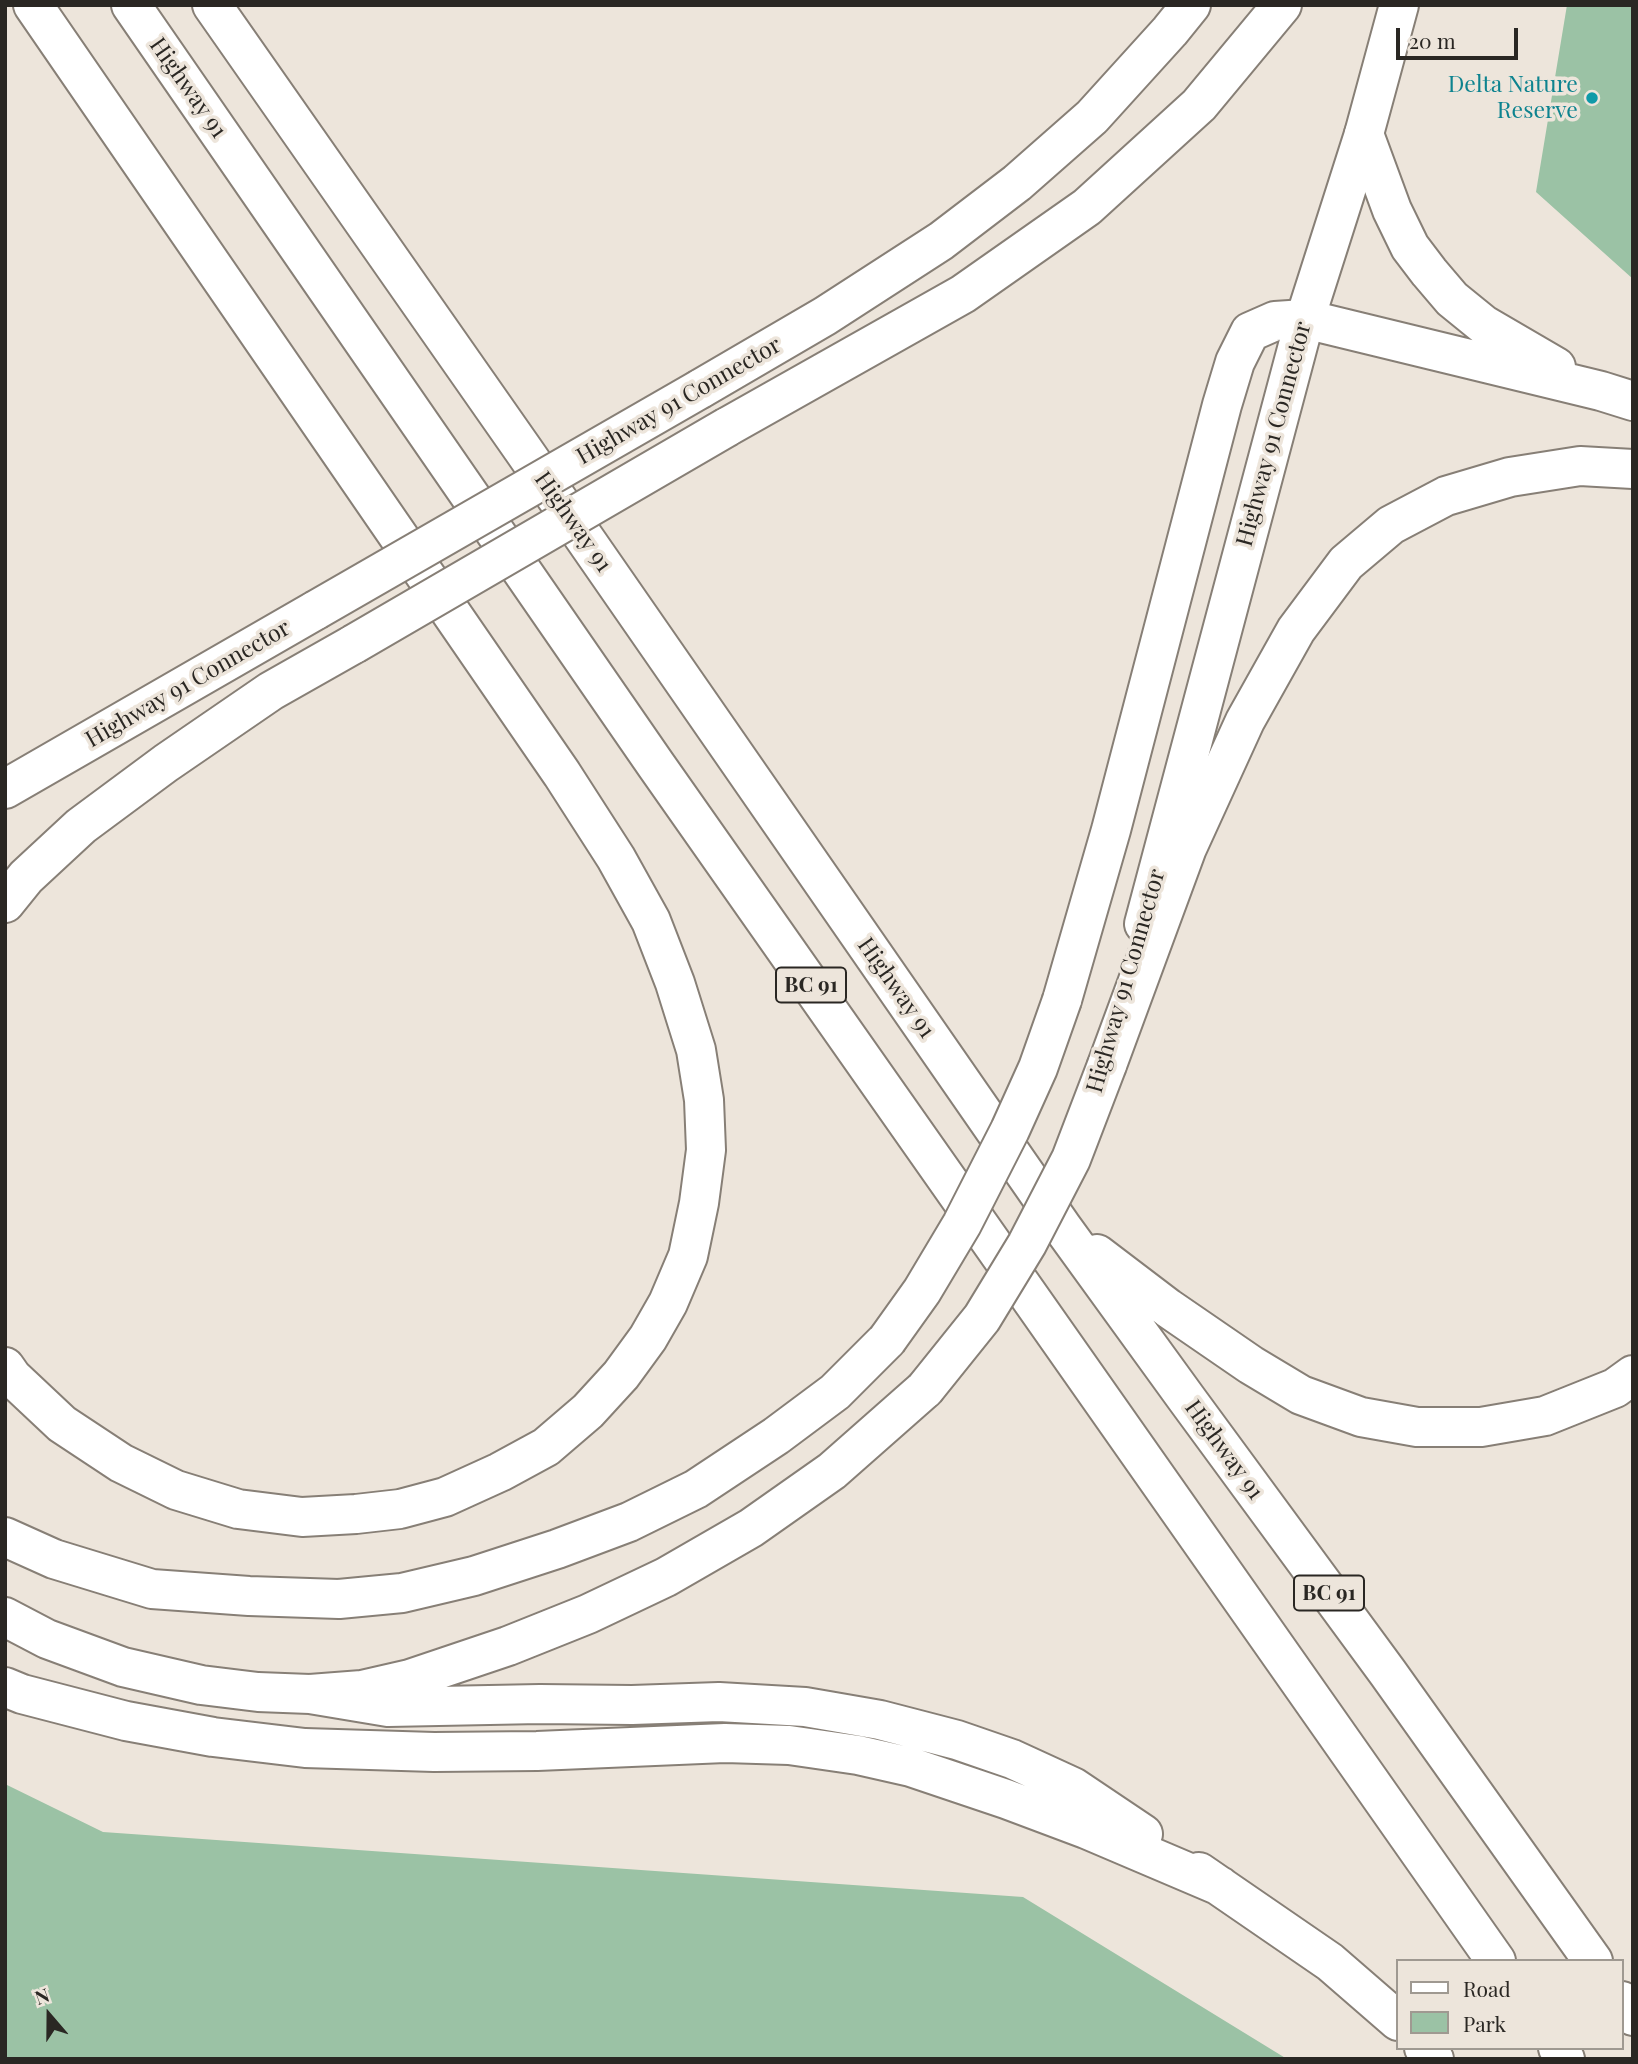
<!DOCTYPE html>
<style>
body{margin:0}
#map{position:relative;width:1638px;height:2064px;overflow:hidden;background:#ede5db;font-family:"Playfair Display",serif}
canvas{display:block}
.frame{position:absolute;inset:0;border:7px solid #2a2723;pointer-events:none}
.legend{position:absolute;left:1396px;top:1959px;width:228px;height:91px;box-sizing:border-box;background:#ede5db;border:2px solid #9f9991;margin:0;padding:9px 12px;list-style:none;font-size:21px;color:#2a2723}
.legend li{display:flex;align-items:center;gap:14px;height:35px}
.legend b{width:35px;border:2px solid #9f9991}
.north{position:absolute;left:14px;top:1980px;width:70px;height:70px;-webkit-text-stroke:5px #ede5db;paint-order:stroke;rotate:340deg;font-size:19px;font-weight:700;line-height:28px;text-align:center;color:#2a2723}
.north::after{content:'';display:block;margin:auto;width:24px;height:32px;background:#2a2723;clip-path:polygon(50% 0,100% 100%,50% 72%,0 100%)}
.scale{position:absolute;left:1396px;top:28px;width:122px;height:32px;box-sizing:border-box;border:4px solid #2a2723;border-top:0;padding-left:9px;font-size:21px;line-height:24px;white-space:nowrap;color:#2a2723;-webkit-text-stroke:5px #ede5db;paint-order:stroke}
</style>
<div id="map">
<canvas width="1638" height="2064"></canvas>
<div class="frame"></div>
<ul class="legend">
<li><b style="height:9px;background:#fff"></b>Road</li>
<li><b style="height:19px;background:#9bc2a5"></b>Park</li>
</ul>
<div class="north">N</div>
<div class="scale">20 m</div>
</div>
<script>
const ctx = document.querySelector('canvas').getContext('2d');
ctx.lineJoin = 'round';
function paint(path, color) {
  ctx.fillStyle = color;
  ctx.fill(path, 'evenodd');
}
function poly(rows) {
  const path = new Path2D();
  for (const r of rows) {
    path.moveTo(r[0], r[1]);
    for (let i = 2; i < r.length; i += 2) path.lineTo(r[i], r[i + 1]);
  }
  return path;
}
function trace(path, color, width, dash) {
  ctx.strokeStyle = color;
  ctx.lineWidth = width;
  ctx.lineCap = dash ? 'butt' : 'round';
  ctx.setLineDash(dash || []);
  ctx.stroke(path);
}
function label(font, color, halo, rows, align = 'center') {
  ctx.font = font + ' "Playfair Display",serif';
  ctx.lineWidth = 7;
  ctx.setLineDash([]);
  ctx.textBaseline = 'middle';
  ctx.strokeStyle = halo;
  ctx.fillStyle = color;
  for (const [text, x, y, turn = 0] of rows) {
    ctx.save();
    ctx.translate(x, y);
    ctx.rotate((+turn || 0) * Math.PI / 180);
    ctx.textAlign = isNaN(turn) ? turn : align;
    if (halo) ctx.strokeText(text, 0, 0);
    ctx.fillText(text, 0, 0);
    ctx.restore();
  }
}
paint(poly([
 [1567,5,1633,5,1633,279,1536,192],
 [5,1784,103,1832,1023,1897,1287,2059,5,2059]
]), '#9bc2a5');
const major = poly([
 [700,389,825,316,941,241,1017,183,1092,117,1170,31,1191,5],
 [5,789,316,610],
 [1144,924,1305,319,1364,134,1399,5]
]);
const highway = poly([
 [131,5,656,765,1496,1961],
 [212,5,524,451,1062,1227,1186,1398,1388,1673,1593,1961],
 [1364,134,1392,210,1410,247,1429,272,1452,299,1484,325,1556,367],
 [727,427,963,294,1087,207,1199,105,1282,5],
 [5,903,26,877,81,826,166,763,271,691,354,644],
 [1062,1000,1111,830,1222,405,1235,362,1250,332,1275,321,1305,319,1601,391,1633,401],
 [1107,1065,1187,848,1245,721,1296,630,1346,563,1391,525,1446,496,1510,477,1580,466,1633,469],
 [1097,1254,1168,1308,1251,1365,1301,1395,1361,1417,1417,1427,1481,1427,1545,1416,1615,1388,1633,1375],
 [5,1367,12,1377,62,1424,121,1463,176,1490,238,1509,302,1517,356,1514,400,1509,445,1497,500,1472,546,1447,588,1411,621,1375,648,1338,668,1303,688,1256,699,1203,706,1150,704,1100,696,1050,675,983,651,921,616,858,562,774,33,5],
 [5,1537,54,1559,152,1589,249,1596,339,1599,402,1593,474,1576,557,1549,629,1522,696,1489,776,1436,835,1392,887,1340],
 [5,1617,47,1639,123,1667,201,1685,258,1692,310,1694,362,1690,410,1679,508,1646,588,1614,666,1577,751,1528,832,1471,925,1389],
 [5,1687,22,1694,126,1721,213,1737,305,1748,434,1752,537,1751,725,1743,789,1745,858,1755,911,1767,1006,1799,1086,1829,1220,1886],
 [310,1694,388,1707,540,1704,632,1705,719,1702,805,1707,880,1720,957,1740,1012,1759,1073,1787,1143,1834],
 [1199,1872,1330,1962,1398,2021],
 [1622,2001,1633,2016],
 [1424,2048,1434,2059],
 [1558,2048,1565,2059]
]);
trace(major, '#877f76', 42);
trace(highway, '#877f76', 42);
trace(major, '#fff', 38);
trace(highway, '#fff', 38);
const majorBridge = poly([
 [316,610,700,389]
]);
const highwayBridge = poly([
 [354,644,727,427],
 [887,1340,922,1291,962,1224,1010,1130,1038,1068,1062,1000],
 [925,1389,982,1318,1027,1244,1071,1159,1107,1065]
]);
trace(majorBridge, '#877f76', 42, []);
trace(highwayBridge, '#877f76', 42, []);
trace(majorBridge, '#fff', 38);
trace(highwayBridge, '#fff', 38);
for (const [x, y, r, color] of [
 [1592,98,7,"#0f9aa8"]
]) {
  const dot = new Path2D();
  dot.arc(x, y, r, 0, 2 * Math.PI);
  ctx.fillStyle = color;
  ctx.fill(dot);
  trace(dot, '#ede5db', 2.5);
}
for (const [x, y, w] of [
 [811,985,70],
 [1329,1593,70]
]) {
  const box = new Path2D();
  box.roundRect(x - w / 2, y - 17.5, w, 35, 5);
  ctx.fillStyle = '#ede5db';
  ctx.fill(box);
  trace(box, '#2a2723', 2);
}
label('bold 21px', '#2a2723', null, [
 ["BC 91",811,985],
 ["BC 91",1329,1593]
]);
label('23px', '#0d838f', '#ede5db', [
 ["Delta Nature",1578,85],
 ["Reserve",1578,111]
], 'right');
label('23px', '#2a2723', '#ede5db', [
 ["Highway 91",188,88,55],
 ["Highway 91 Connector",679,401,-30],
 ["Highway 91 Connector",1274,434,-75],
 ["Highway 91",573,522,55],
 ["Highway 91 Connector",188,684,-30],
 ["Highway 91 Connector",1126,981,-74],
 ["Highway 91",896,988,55],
 ["Highway 91",1224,1450,54]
]);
</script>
